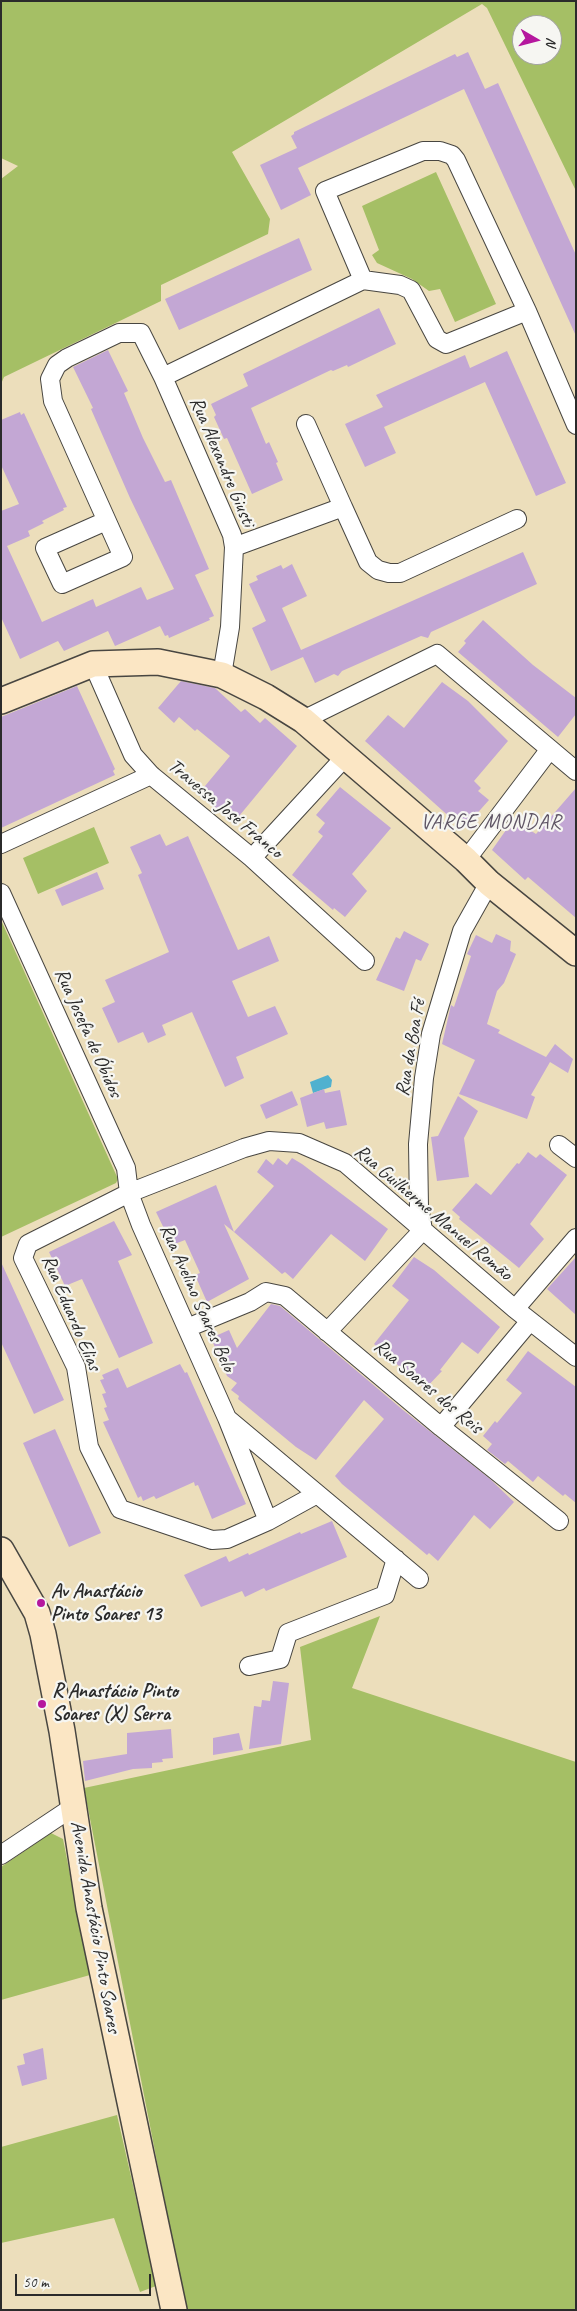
<!DOCTYPE html>
<meta charset="utf-8">
<style>
body{margin:0}
#map{position:relative;width:577px;height:2311px;overflow:hidden;background:#ecdebb;font-family:Caveat,sans-serif}
canvas{display:block}
.frame{position:absolute;inset:0;border:2px solid #2b2b2b;pointer-events:none}
.north{position:absolute;left:512px;top:15px;width:50px;height:50px;box-sizing:border-box;background:#f6f6f2;border:1px solid #a5a5a2;border-radius:50%;rotate:98deg;font-size:14px;font-weight:700;line-height:20px;text-align:center;color:#2b2b2b}
.north::after{content:'';display:block;margin:auto;width:18px;height:22px;background:#b5179e;clip-path:polygon(50% 0,100% 100%,50% 72%,0 100%)}
.scale{position:absolute;left:15px;top:2274px;width:136px;height:22px;box-sizing:border-box;border:2px solid #2b2b2b;border-top:0;padding-left:6px;font-size:15px;line-height:18px;white-space:nowrap;color:#2b2b2b;-webkit-text-stroke:4px #f6f6f2;paint-order:stroke}
</style>
<div id="map">
<canvas width="577" height="2311"></canvas>
<div class="frame"></div>
<div class="north">N</div>
<div class="scale">50 m</div>
</div>
<script>
const ctx = document.querySelector('canvas').getContext('2d');
ctx.lineJoin = 'round';
function paint(path, color) {
  ctx.fillStyle = color;
  ctx.fill(path, 'evenodd');
}
function poly(rows) {
  const path = new Path2D();
  for (const r of rows) {
    path.moveTo(r[0], r[1]);
    for (let i = 2; i < r.length; i += 2) path.lineTo(r[i], r[i + 1]);
  }
  return path;
}
function trace(path, color, width, dash) {
  ctx.strokeStyle = color;
  ctx.lineWidth = width;
  ctx.lineCap = dash ? 'butt' : 'round';
  ctx.setLineDash(dash || []);
  ctx.stroke(path);
}
function label(font, color, halo, rows, align = 'center') {
  ctx.font = font + ' Caveat,sans-serif';
  ctx.lineWidth = 4.5;
  ctx.setLineDash([]);
  ctx.textBaseline = 'middle';
  ctx.strokeStyle = halo;
  ctx.fillStyle = color;
  for (const [text, x, y, turn = 0] of rows) {
    ctx.save();
    ctx.translate(x, y);
    ctx.rotate((+turn || 0) * Math.PI / 180);
    ctx.textAlign = isNaN(turn) ? turn : align;
    if (halo) ctx.strokeText(text, 0, 0);
    ctx.fillText(text, 0, 0);
    ctx.restore();
  }
}
paint(poly([
 [1,1,576,1,576,191,487,8,482,4,232,152,270,219,268,234,161,285,161,301,4,377,1,384,1,179,18,166,1,158],
 [522,25,552,25,552,55,522,55],
 [436,172,496,304,455,322,440,289,429,291,412,279,377,263,372,255,379,250,362,206],
 [94,827,109,863,38,894,23,858],
 [1,920,118,1179,116,1183,1,1237],
 [380,1616,352,1688,576,1762,576,2310,186,2310,84,1788,311,1740,300,1647],
 [51,1833,63,1839,90,1975,1,2000,1,1867],
 [117,2115,156,2286,140,2292,114,2218,1,2243,1,2147]
]), '#a5bf65');
paint(poly([
 [328,1075,332,1080,331,1087,313,1093,310,1082]
]), '#50b1cf');
paint(poly([
 [468,52,485,89,498,83,576,255,576,336,464,89,298,168,311,195,281,210,260,165,297,148,291,136,294,134,294,132,455,54,457,57],
 [299,238,312,270,179,330,165,299],
 [379,308,396,344,348,367,347,365,333,371,331,370,251,408,266,444,269,442,278,462,276,463,283,480,252,494,227,438,224,439,214,417,216,415,211,404,248,386,243,374],
 [108,350,128,391,124,393,143,438,165,482,171,480,209,569,195,575,214,616,209,618,210,620,169,638,168,635,165,636,160,626,115,646,108,631,64,651,58,641,20,659,1,617,1,511,19,504,1,465,1,420,20,412,21,415,24,413,67,507,63,508,64,510,42,521,44,523,28,531,30,536,7,546,42,622,93,599,96,607,141,587,147,600,174,589,130,498,91,409,93,408,73,367],
 [507,351,566,483,536,496,485,382,384,427,396,453,365,467,345,424,383,407,376,395,465,355,470,368],
 [523,552,537,584,431,632,428,638,421,636,342,671,338,676,334,674,315,683,303,657,271,671,252,628,266,621,249,584,258,580,256,576,281,565,283,569,292,564,307,596,282,608,301,650],
 [483,620,533,665,576,698,576,714,558,737,458,652,466,643,464,641],
 [181,681,215,688,241,712,245,709,260,723,265,718,297,746,235,821,209,803,211,801,200,792,230,756,197,729,195,731,179,717,174,723,158,708],
 [442,682,468,701,508,741,474,781,481,788,478,791,489,800,465,827,455,818,453,820,365,741,388,715,404,728],
 [77,686,115,769,113,771,115,775,1,828,1,717],
 [340,787,391,828,352,874,367,891,345,917,334,908,333,910,292,875,323,836,318,832,325,823,316,815],
 [576,788,576,918,528,877,525,880,492,850,506,830,508,831,516,821,536,834],
 [160,834,166,846,188,836,238,950,269,936,279,961,232,981,248,1017,275,1006,288,1034,236,1057,244,1078,225,1087,192,1012,162,1025,166,1035,148,1043,143,1032,118,1043,102,1008,115,1002,105,980,169,952,138,875,142,873,130,847],
 [97,872,104,889,62,906,55,890],
 [404,931,429,944,421,961,416,959,404,991,376,980,396,937,400,939],
 [496,934,511,941,510,951,516,954,504,983,497,991,487,1024,500,1030,498,1033,546,1057,555,1044,573,1059,568,1073,550,1062,531,1095,535,1097,527,1119,459,1094,475,1060,442,1044,451,1005,454,1007,471,956,467,954,476,935,492,943],
 [324,1089,325,1093,340,1090,347,1125,326,1129,324,1122,307,1127,300,1098],
 [292,1091,298,1105,266,1119,260,1105],
 [458,1096,478,1111,464,1138,469,1177,437,1181,431,1137,438,1136],
 [528,1152,536,1158,540,1154,567,1175,530,1224,544,1239,519,1268,459,1219,460,1217,452,1210,476,1183,491,1195,517,1163,519,1164],
 [278,1158,287,1165,292,1158,302,1164,388,1229,365,1261,331,1234,293,1279,285,1272,282,1274,234,1232,274,1186,257,1172,266,1159,273,1165],
 [216,1185,234,1232,224,1224,249,1279,207,1302,195,1275,200,1273,185,1240,172,1245,156,1212],
 [114,1221,132,1255,118,1261,153,1343,119,1358,82,1279,65,1286,49,1252],
 [414,1257,434,1270,500,1327,478,1354,462,1342,440,1370,442,1371,425,1389,374,1344,409,1300,392,1286],
 [576,1257,576,1315,547,1289],
 [1,1262,64,1400,34,1414,1,1342],
 [271,1304,280,1306,403,1410,490,1479,514,1502,490,1529,474,1515,438,1561,429,1553,427,1555,342,1484,335,1476,384,1419,364,1400,316,1460,296,1447,238,1399,239,1396,231,1390,237,1383,227,1376,211,1338,229,1330,237,1348],
 [528,1351,576,1387,576,1503,565,1494,563,1496,538,1476,533,1482,508,1461,505,1464,487,1450,492,1444,483,1436,495,1421,497,1423,522,1393,506,1380],
 [180,1364,185,1373,187,1372,246,1504,212,1519,198,1485,195,1486,194,1482,156,1499,154,1496,143,1501,141,1496,138,1498,103,1422,109,1420,104,1408,107,1407,102,1394,106,1393,100,1380,104,1379,102,1375,118,1368,127,1388],
 [55,1429,101,1533,69,1547,23,1443],
 [332,1521,347,1557,266,1591,264,1588,245,1597,242,1591,201,1607,184,1575,226,1556,229,1562,248,1553,249,1555,300,1532,301,1534],
 [273,1681,289,1683,281,1744,249,1749,254,1706,261,1707,262,1700,270,1701],
 [171,1729,173,1758,162,1759,163,1762,152,1763,152,1768,133,1769,85,1781,83,1761,127,1754,127,1733],
 [239,1733,243,1750,213,1755,213,1738],
 [43,2048,47,2079,22,2086,17,2066,25,2064,23,2054]
]), '#c3a7d4');
const street = poly([
 [363,280,400,285,411,290,437,339,446,344,527,311],
 [163,377,363,280,325,191,423,151,440,151,452,155,456,160,527,311,576,425],
 [306,424,343,507],
 [106,521,45,548,62,584,123,557,53,401,50,379,57,365,67,358,119,333,141,333,163,377,232,535,234,547,230,627,222,675],
 [234,547,343,507,368,562,378,570,389,573,400,573,517,519],
 [93,664,133,755,151,775,252,858,365,961],
 [303,720,437,654,576,771],
 [1,844,151,775],
 [252,858,345,757],
 [466,860,550,749],
 [1,893,126,1168,129,1193,141,1225,227,1418,268,1521],
 [559,1145,576,1158],
 [515,1309,576,1238],
 [187,1328,250,1302,266,1292,285,1296,441,1427,559,1521],
 [327,1332,423,1230,419,1207,418,1144,424,1078,431,1034,462,931,489,883],
 [229,1420,419,1579],
 [441,1427,530,1321],
 [317,1494,268,1521,227,1539,212,1540,120,1509,89,1447,76,1367,23,1258,28,1244,129,1193,244,1148,269,1141,299,1143,345,1163,515,1309,576,1357],
 [249,1666,280,1659,288,1633,385,1595,396,1559],
 [1,1855,73,1807]
]);
const secondary = poly([
 [1,701,93,664,158,662,222,675,266,697,303,720,466,860,489,883,576,953],
 [1,1550,37,1613,43,1634,62,1731,89,1908,174,2310]
]);
trace(street, '#484641', 20);
trace(secondary, '#484641', 28);
trace(street, '#fff', 18);
trace(secondary, '#fbe6c4', 25);
for (const [x, y, r, color] of [
 [41,1603,5,"#b5179e"],
 [42,1704,5,"#b5179e"]
]) {
  const dot = new Path2D();
  dot.arc(x, y, r, 0, 2 * Math.PI);
  ctx.fillStyle = color;
  ctx.fill(dot);
  trace(dot, '#f6f6f2', 2);
}
label('20px', '#2b2b2b', '#f6f6f2', [
 ["Rua Alexandre Giusti",222,462,67],
 ["Travessa José Franco",225,809,40],
 ["Rua Josefa de Óbidos",88,1033,66],
 ["Rua da Boa Fé",411,1048,-80],
 ["Rua Guilherme Manuel Romão",433,1213,40],
 ["Rua Avelino Soares Belo",197,1298,66],
 ["Rua Eduardo Elias",71,1313,67],
 ["Rua Soares dos Reis",428,1387,40],
 ["Avenida Anastácio Pinto Soares",95,1927,80]
]);
label('bold 20px', '#2b2b2b', '#f6f6f2', [
 ["Av Anastácio",51,1592],
 ["Pinto Soares 13",51,1615],
 ["R Anastácio Pinto",52,1692],
 ["Soares (X) Serra",52,1715]
], 'left');
ctx.letterSpacing = '1px';
label('21px', '#605666', '#f6f6f2', [
 ["VARGE MONDAR",491,822]
]);
ctx.letterSpacing = '0px';
</script>
